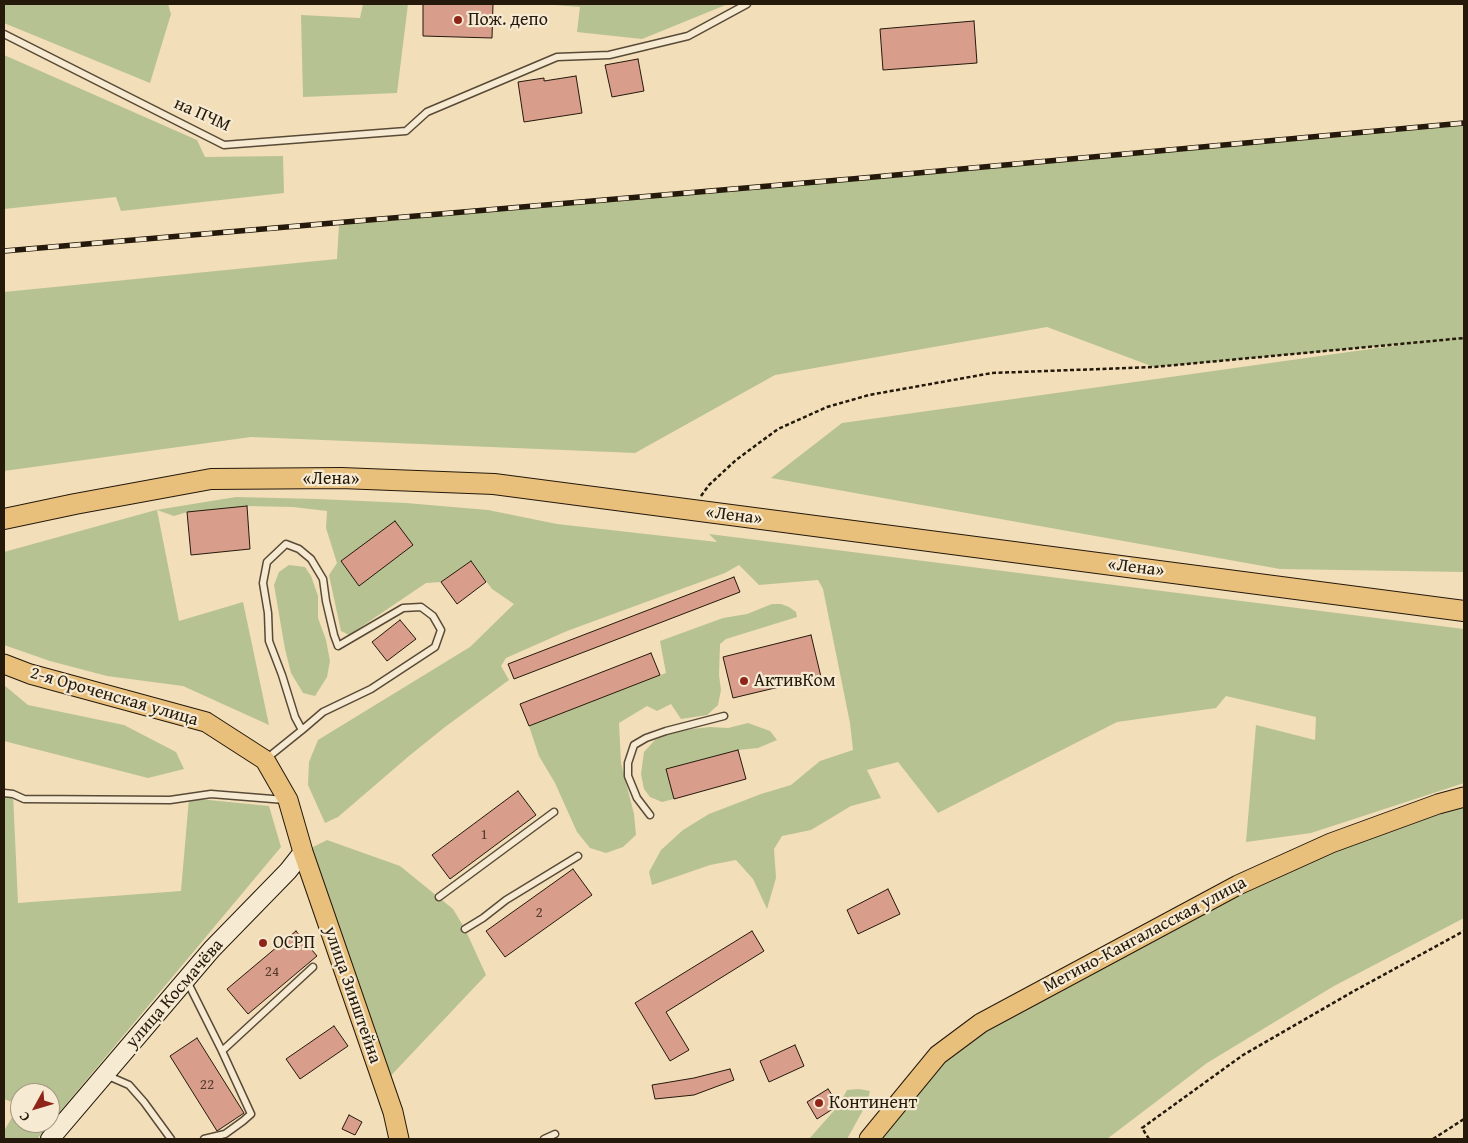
<!DOCTYPE html>
<meta charset="utf-8">
<style>
body{margin:0}
#map{position:relative;width:1468px;height:1143px;overflow:hidden;background:#f2deb9;font-family:"Gentium Book Plus",serif}
canvas{display:block}
.frame{position:absolute;inset:0;border:5px solid #24190b;pointer-events:none}
.north{position:absolute;left:10px;top:1083px;width:50px;height:50px;box-sizing:border-box;background:#f7ead2;border:1px solid #a39682;border-radius:50%;rotate:231deg;font-size:14px;font-weight:700;line-height:20px;text-align:center;color:#24190b}
.north::after{content:'';display:block;margin:auto;width:18px;height:22px;background:#8f2418;clip-path:polygon(50% 0,100% 100%,50% 72%,0 100%)}
</style>
<div id="map">
<canvas width="1468" height="1143"></canvas>
<div class="frame"></div>
<div class="north">С</div>
</div>
<script>
const ctx = document.querySelector('canvas').getContext('2d');
ctx.lineJoin = 'round';
function paint(path, color) {
  ctx.fillStyle = color;
  ctx.fill(path, 'evenodd');
}
function poly(rows) {
  const path = new Path2D();
  for (const r of rows) {
    path.moveTo(r[0], r[1]);
    for (let i = 2; i < r.length; i += 2) path.lineTo(r[i], r[i + 1]);
  }
  return path;
}
function trace(path, color, width, dash) {
  ctx.strokeStyle = color;
  ctx.lineWidth = width;
  ctx.lineCap = dash ? 'butt' : 'round';
  ctx.setLineDash(dash || []);
  ctx.stroke(path);
}
function label(font, color, halo, rows, align = 'center') {
  ctx.font = font + ' "Gentium Book Plus",serif';
  ctx.lineWidth = 4.5;
  ctx.setLineDash([]);
  ctx.textBaseline = 'middle';
  ctx.strokeStyle = halo;
  ctx.fillStyle = color;
  for (const [text, x, y, turn = 0] of rows) {
    ctx.save();
    ctx.translate(x, y);
    ctx.rotate((+turn || 0) * Math.PI / 180);
    ctx.textAlign = isNaN(turn) ? turn : align;
    if (halo) ctx.strokeText(text, 0, 0);
    ctx.fillText(text, 0, 0);
    ctx.restore();
  }
}
paint(poly([
 [4,4,168,4,171,14,150,83,4,23],
 [363,4,408,4,397,93,303,97,301,15,360,18],
 [542,4,728,4,642,39,577,32,580,7],
 [4,55,197,140,205,157,283,156,284,193,121,211,116,197,4,209],
 [1464,123,1464,572,1280,569,771,478,842,423,1406,344,1154,367,1047,327,775,375,635,453,251,437,4,471,4,292,337,259,339,225],
 [236,497,318,499,406,503,488,510,557,524,717,542,709,534,1464,629,1464,783,1311,833,1246,842,1256,725,1315,740,1316,717,1226,696,1216,708,1117,722,938,813,898,762,867,770,881,798,851,806,811,830,782,836,774,849,776,878,767,909,753,879,736,860,710,865,652,885,649,872,661,850,683,830,709,814,761,794,791,785,820,761,853,750,850,723,823,589,818,580,759,585,739,565,725,573,567,631,506,658,501,666,509,680,445,727,409,756,338,817,325,823,308,785,309,762,318,740,470,647,514,604,492,589,471,561,441,582,426,583,349,635,341,631,329,575,337,563,326,528,327,511,293,507,247,506,187,512,174,516,157,510,179,621,243,602,269,725,183,686,107,676,50,661,4,645,4,552,156,510],
 [289,565,305,567,311,576,318,596,318,618,326,640,330,661,327,677,315,696,303,693,291,673,285,649,274,585,279,572],
 [772,604,781,604,789,607,796,612,797,617,726,639,720,644,719,675,721,690,718,705,707,715,681,719,671,704,657,711,647,706,619,723,621,763,634,814,636,835,623,847,606,853,590,848,577,832,555,783,539,756,529,726,666,673,660,641,723,618,747,614],
 [4,685,28,705,124,725,176,752,184,769,148,778,4,741],
 [748,723,770,731,777,740,758,748,738,750,666,769,674,799,662,802,650,797,644,789,641,774,644,752,655,740,674,732,692,729,710,727,728,728],
 [4,793,13,794,18,903,181,891,189,798,269,806,281,847,37,1139,4,1139,4,1131,19,1105,4,1099],
 [20,1093,50,1093,50,1123,20,1123],
 [1464,797,1464,918,1334,986,1207,1063,1107,1139,869,1139,938,1055,1238,885],
 [327,840,400,866,453,909,465,929,486,975,383,1084,303,852],
 [859,1089,870,1091,867,1103,847,1139,809,1139,839,1105,847,1090]
]), '#b7c292');
const building = poly([
 [423,4,493,4,492,38,423,36,423,4],
 [974,21,977,63,883,70,880,29,974,21],
 [638,59,644,91,612,97,605,65,638,59],
 [576,76,582,113,524,122,518,82,544,78,544,81,576,76],
 [247,506,250,549,191,555,187,512,247,506],
 [395,521,413,545,359,586,341,561,395,521],
 [471,561,486,582,457,604,441,582,471,561],
 [734,577,740,592,514,679,508,664,734,577],
 [400,620,416,639,387,661,372,642,400,620],
 [811,635,821,677,733,698,723,657,811,635],
 [651,653,660,675,529,726,520,704,651,653],
 [738,750,746,779,674,799,666,769,738,750],
 [518,791,536,815,450,879,432,855,518,791],
 [573,869,592,895,505,957,486,931,573,869],
 [888,889,900,914,858,934,847,910,888,889],
 [296,931,317,956,248,1014,227,989,296,931],
 [752,931,764,951,666,1012,689,1050,670,1061,635,1003,752,931],
 [334,1026,348,1046,300,1079,286,1059,334,1026],
 [197,1038,244,1113,217,1131,170,1056,197,1038],
 [795,1045,804,1066,769,1082,760,1061,795,1045],
 [730,1069,734,1080,694,1095,655,1099,652,1085,694,1078,730,1069],
 [828,1089,839,1105,817,1119,807,1102,828,1089],
 [349,1115,362,1122,355,1135,342,1129,349,1115]
]);
paint(building, '#d89d8b');
trace(building, '#24190b', 1);
const service = poly([
 [4,34,224,145,406,131,427,112,557,57,609,55,688,36,747,4],
 [266,759,302,730,323,712,371,689,435,647,441,630,433,616,421,607,403,608,338,646,334,635,326,601,323,579,311,559,299,549,286,544,267,562,263,583,268,613,269,641,282,675,295,717,302,730],
 [4,793,13,794,24,799,170,800,211,794,285,800],
 [650,815,637,798,628,776,628,763,634,745,646,738,666,731,724,716],
 [439,897,554,812],
 [465,929,483,918,506,900,578,856],
 [187,981,222,1051,313,967],
 [106,1075,129,1085,144,1102,171,1139],
 [204,1139,225,1134,243,1121,251,1114,222,1051],
 [544,1139,555,1134]
]);
const secondary = poly([
 [50,1139,212,949,288,871,303,852]
]);
const primary = poly([
 [4,664,30,674,206,722,265,760,288,800,303,852,393,1112,399,1139],
 [869,1139,938,1055,981,1023,1238,885,1331,843,1438,804,1464,797]
]);
const trunk = poly([
 [4,519,75,504,211,479,341,478,494,484,1464,611]
]);
trace(service, '#584a36', 9);
trace(secondary, '#24190b', 20);
trace(primary, '#24190b', 21);
trace(trunk, '#24190b', 22);
trace(poly([
 [701,496,709,485,736,460,778,429,827,407,869,395,992,373,1154,367,1464,338],
 [1149,1139,1142,1128,1243,1055,1354,991,1464,931],
 [1433,1139,1464,1119]
]), '#24190b', 2.5, [4, 2.5]);
trace(service, '#f7ead2', 6);
trace(secondary, '#f7ead2', 18);
trace(primary, '#e9bf7c', 19);
trace(trunk, '#e9bf7c', 20);
const rail = poly([
 [4,251,863,178,1464,123]
]);
trace(rail, '#24190b', 5.5);
trace(rail, '#f7ead2', 4, [11]);
for (const [x, y, r, color] of [
 [458,20,5,"#8f2418"],
 [744,681,5,"#8f2418"],
 [263,943,5,"#8f2418"],
 [819,1103,5,"#8f2418"]
]) {
  const dot = new Path2D();
  dot.arc(x, y, r, 0, 2 * Math.PI);
  ctx.fillStyle = color;
  ctx.fill(dot);
  trace(dot, '#f7ead2', 2);
}
label('15px', '#513a2b', null, [
 ["1",484,835],
 ["2",539,913],
 ["24",272,972],
 ["22",207,1085]
]);
label('18px', '#24190b', '#f7ead2', [
 ["Пож. депо",468,20],
 ["АктивКом",754,681],
 ["ОСРП",273,943],
 ["Континент",829,1103]
], 'left');
label('18px', '#24190b', '#f7ead2', [
 ["на ПЧМ",202,115,24],
 ["«Лена»",331,479],
 ["«Лена»",734,516,7],
 ["«Лена»",1136,568,7],
 ["2-я Ороченская улица",114,697,16],
 ["Мегино-Кангаласская улица",1145,935,-28],
 ["улица Космачёва",175,994,-49],
 ["улица Зинштейна",352,995,71]
]);
</script>
